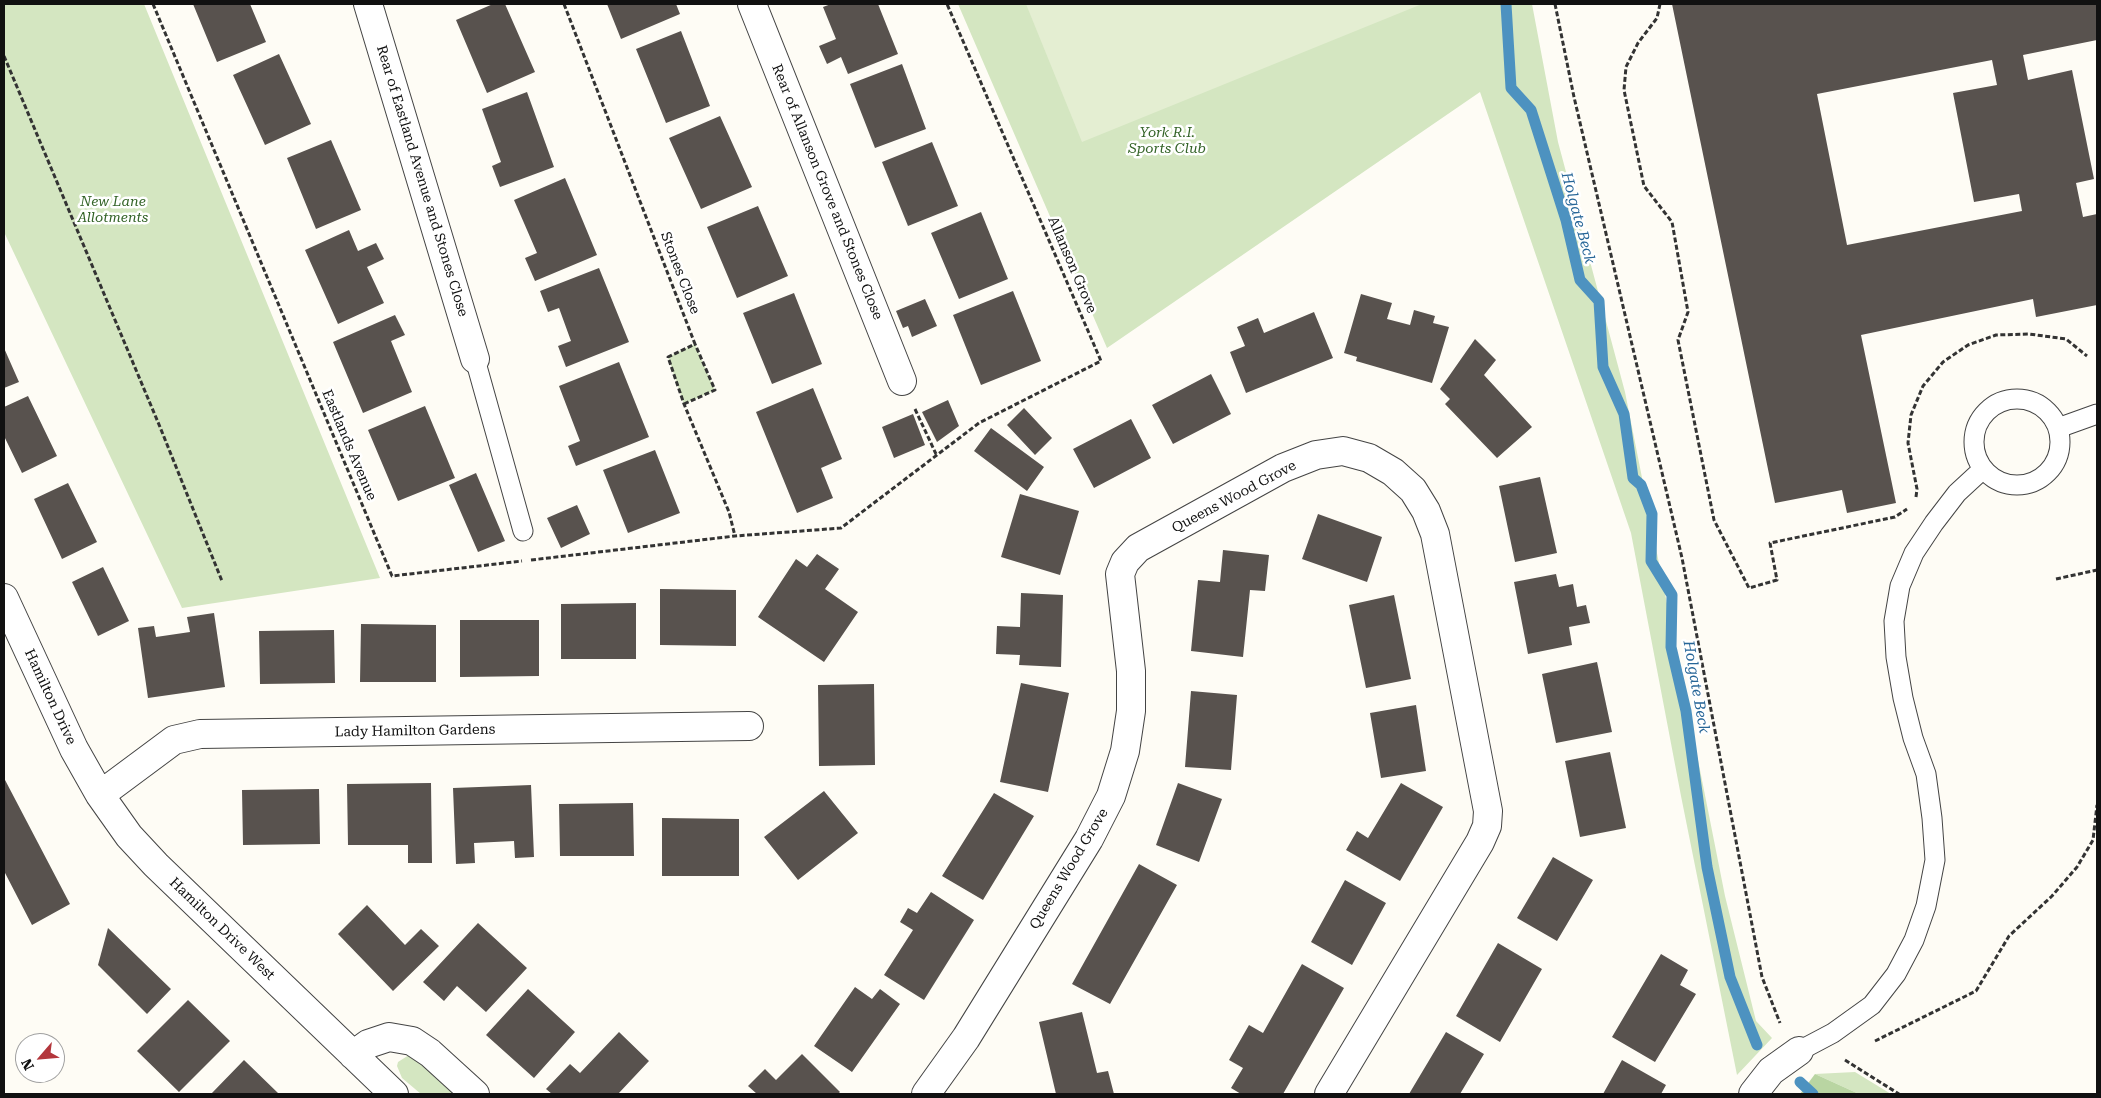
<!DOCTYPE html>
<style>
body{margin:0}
#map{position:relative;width:2101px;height:1098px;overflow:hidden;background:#fefcf5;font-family:"Roboto Serif",serif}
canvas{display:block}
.frame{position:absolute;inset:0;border:5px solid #111;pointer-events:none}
.north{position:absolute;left:15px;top:1033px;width:50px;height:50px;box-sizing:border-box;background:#fff;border:1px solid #a0a0a0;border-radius:50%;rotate:243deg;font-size:14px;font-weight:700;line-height:20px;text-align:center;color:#111}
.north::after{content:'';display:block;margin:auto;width:18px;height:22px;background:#b3363c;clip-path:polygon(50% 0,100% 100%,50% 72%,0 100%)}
</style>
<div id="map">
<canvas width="2101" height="1098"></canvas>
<div class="frame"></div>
<div class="north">N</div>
</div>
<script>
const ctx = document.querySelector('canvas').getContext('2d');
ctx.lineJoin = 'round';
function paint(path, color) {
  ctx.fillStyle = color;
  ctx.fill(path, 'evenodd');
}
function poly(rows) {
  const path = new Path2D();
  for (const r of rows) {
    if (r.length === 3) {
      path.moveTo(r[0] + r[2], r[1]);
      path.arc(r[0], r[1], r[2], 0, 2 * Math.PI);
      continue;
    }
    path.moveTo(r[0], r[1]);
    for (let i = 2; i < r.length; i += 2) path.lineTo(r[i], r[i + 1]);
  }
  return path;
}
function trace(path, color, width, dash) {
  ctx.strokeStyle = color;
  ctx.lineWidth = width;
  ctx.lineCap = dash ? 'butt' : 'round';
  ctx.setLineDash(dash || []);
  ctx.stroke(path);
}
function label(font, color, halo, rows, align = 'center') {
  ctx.font = font + ' "Roboto Serif",serif';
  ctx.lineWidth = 5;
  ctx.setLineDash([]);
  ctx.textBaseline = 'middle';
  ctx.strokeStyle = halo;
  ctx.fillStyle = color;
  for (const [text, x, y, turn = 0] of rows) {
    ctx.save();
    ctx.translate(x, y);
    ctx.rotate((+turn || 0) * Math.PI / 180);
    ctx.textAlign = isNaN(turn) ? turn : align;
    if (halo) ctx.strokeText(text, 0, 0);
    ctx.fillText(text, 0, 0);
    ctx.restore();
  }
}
paint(poly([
 [4,4,144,4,380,578,182,608,4,232],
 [958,4,1532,4,1558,142,1625,392,1725,896,1756,1021,1772,1038,1737,1075,1681,796,1631,533,1480,92,1107,348],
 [695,344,715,390,684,404,668,357],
 [409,1055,418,1059,455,1094,421,1094,402,1078,397,1066,398,1062],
 [1855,1072,1891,1094,1859,1094,1815,1074]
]), '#d4e6c1');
paint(poly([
 [1815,1074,1859,1094,1800,1094]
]), '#b9d5a2');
paint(poly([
 [1026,4,1422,4,1082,142]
]), '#e4eed2');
trace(poly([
 [1506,4,1511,88,1531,110,1566,220,1580,280,1599,301,1603,367,1624,414,1633,478,1641,485,1652,514,1651,561,1672,595,1671,647,1686,711,1707,867,1730,977,1757,1045],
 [1800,1082,1813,1094]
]), '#4d92c0', 11);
paint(poly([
 [193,4,250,4,266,42,217,62],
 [493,4,505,4,535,72,487,93,456,20],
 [607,4,676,4,680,14,621,39],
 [831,4,878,4,898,54,848,74,841,57,827,64,819,46,836,39,823,7],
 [1672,4,2097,4,2097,40,2023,55,2028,80,2072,70,2094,179,2076,183,2083,217,2097,214,2097,305,2036,317,2033,299,1861,335,1896,503,1847,513,1842,490,1775,503],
 [1992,60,1997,85,1953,93,1974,202,2019,194,2022,211,1847,245,1817,94],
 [681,31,710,106,666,123,636,49],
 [279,54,311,124,265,145,233,75],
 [902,64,926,129,875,148,850,84],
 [527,92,554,167,500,187,492,166,501,162,482,109],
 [720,116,752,187,701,209,669,138],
 [331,140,361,210,316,229,287,158],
 [932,142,958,206,908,226,882,162],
 [565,178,597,255,535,281,525,258,537,253,514,200],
 [758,206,788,276,737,298,707,227],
 [981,212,1008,279,959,299,931,233],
 [349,230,358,251,376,243,384,259,367,267,384,303,338,324,305,250],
 [599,268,629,342,566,367,558,346,571,341,559,308,548,312,540,291],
 [1013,291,1041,361,981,385,953,315],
 [794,293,822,364,772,384,743,313],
 [1361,294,1392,303,1387,319,1410,325,1414,310,1435,316,1433,323,1449,327,1432,383,1356,361,1357,357,1344,353],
 [925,299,937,326,912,337,908,326,903,328,896,311],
 [1314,312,1333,358,1246,393,1230,352,1245,346,1237,327,1258,318,1264,333],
 [395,315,405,335,391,341,412,392,363,413,333,342],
 [1475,339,1496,360,1484,375,1532,427,1497,458,1445,404,1450,399,1440,389],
 [4,348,19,382,4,388],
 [619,362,649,437,576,466,568,446,580,441,559,386],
 [1211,374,1231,414,1173,444,1152,405],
 [813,388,842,459,821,468,833,498,797,513,756,412],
 [28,396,57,456,22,473,4,436,4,407],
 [948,400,959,426,937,442,922,412],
 [425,406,455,478,398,501,368,430],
 [1024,408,1052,438,1035,455,1007,425],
 [913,414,925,445,894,458,882,427],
 [1131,419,1151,458,1094,488,1073,449],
 [991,428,1044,467,1027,491,974,451],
 [655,450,680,513,628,533,603,470],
 [476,473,505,541,478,552,449,485],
 [1540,477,1557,553,1515,562,1499,486],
 [68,483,97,542,62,559,34,499],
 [1020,494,1079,511,1060,575,1001,557],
 [577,505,590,534,561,548,547,518],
 [1318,514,1382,537,1367,582,1302,559],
 [1223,550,1269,555,1265,591,1250,590,1243,657,1191,651,1198,580,1220,582],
 [817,554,839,569,825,589,858,612,824,662,758,617,796,559,807,567],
 [103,567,129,621,98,636,72,582],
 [1556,574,1559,587,1573,584,1577,607,1586,605,1590,623,1569,627,1572,645,1528,654,1514,582],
 [660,589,736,590,736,646,660,645],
 [1021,593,1063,595,1061,667,1019,665,1020,655,996,654,997,626,1020,627],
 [1394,595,1411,679,1366,688,1349,605],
 [636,603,636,659,561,659,561,604],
 [214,613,225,687,148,698,138,628,154,626,156,637,190,632,187,617],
 [460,620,539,620,539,676,460,677],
 [361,624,436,625,436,682,360,682],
 [334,630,335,683,260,684,259,631],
 [1597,662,1612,732,1556,743,1542,674],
 [1021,683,1069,693,1048,792,1000,782],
 [874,684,875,765,819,766,818,685],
 [1191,691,1237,695,1231,770,1185,767],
 [1416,705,1426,771,1381,778,1370,713],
 [1610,752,1626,828,1580,837,1565,761],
 [4,778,70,904,32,925,4,871],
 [431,783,432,863,408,863,408,845,348,845,347,784],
 [1178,783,1222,799,1199,862,1156,845],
 [1401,783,1443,807,1400,881,1346,850,1357,831,1368,838],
 [531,785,534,857,515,858,514,841,474,843,475,863,456,864,453,788],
 [319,789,320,844,243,845,242,790],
 [824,791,858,833,798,880,764,837],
 [994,793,1034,816,983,900,942,876],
 [633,803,634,856,560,856,559,804],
 [662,818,739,819,739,876,662,876],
 [1553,857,1593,880,1557,941,1517,918],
 [1139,864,1177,885,1110,1004,1072,984],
 [1345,880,1386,903,1352,965,1311,942],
 [931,892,974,920,924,1000,884,975,913,930,900,922,908,908,917,913],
 [367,905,405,945,421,929,439,946,393,991,338,934],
 [478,923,527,968,486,1012,457,986,444,1001,423,982],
 [108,928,171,989,147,1014,98,965],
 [1498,943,1542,969,1500,1042,1456,1016],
 [1661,954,1688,970,1680,985,1696,994,1655,1062,1612,1037],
 [1302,964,1344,988,1283,1094,1241,1094,1231,1088,1243,1068,1229,1060,1249,1025,1263,1033],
 [855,987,872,999,880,989,900,1004,852,1072,814,1046],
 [528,989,575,1032,534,1078,486,1035],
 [188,1000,230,1041,179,1092,137,1051],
 [1082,1012,1097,1073,1108,1071,1114,1094,1056,1094,1039,1022],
 [619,1032,649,1061,618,1094,552,1094,546,1089,570,1064,580,1073],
 [1446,1032,1484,1054,1460,1094,1409,1094],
 [802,1054,840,1092,838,1094,757,1094,748,1086,765,1069,776,1080],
 [244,1060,279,1094,211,1094],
 [1622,1060,1666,1085,1661,1094,1603,1094]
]), '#58524e');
const lane = poly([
 [475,359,523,531],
 [2017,442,43],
 [2058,428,2097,414],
 [1799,1051,1833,1033,1872,1005,1896,974,1914,940,1926,906,1935,860,1932,818,1926,774,1913,738,1903,698,1896,657,1894,621,1900,586,1914,553,1934,523,1957,493,1983,469]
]);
const street = poly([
 [368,4,475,359],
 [752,4,902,381],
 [4,598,74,749,100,795,129,836,156,865,394,1094],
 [100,795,174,740,200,734,749,726],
 [353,1055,368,1044,389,1037,412,1041,430,1053,475,1094],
 [926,1094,966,1038,1089,839,1111,796,1125,751,1131,711,1131,671,1120,574,1125,562,1138,548,1283,468,1316,455,1343,451,1369,458,1393,472,1413,490,1426,511,1435,534,1488,811,1487,826,1480,842,1329,1094],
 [1753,1094,1771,1071,1799,1051]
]);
trace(lane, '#444', 21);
trace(street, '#444', 30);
trace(poly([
 [153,4,392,576,522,561],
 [564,4,695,344,668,357,684,404,729,512,735,536],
 [1555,4,1574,97,1682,558,1762,977,1780,1023],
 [1660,4,1657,18,1638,43,1626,67,1624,90,1644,186,1672,222,1688,312,1678,340,1714,520,1749,588,1777,580,1770,543,1895,517,1907,509],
 [4,56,160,427,222,581],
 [684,404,715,390,695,344],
 [915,409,936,454],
 [1916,497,1917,489,1908,443,1911,415,1923,386,1943,362,1968,345,1996,335,2029,334,2066,339,2087,356],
 [531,560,735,536,841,528,979,423,1101,361,947,4],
 [2056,579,2097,570],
 [1875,1041,1976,991,2009,936,2052,896,2077,867,2093,840,2097,805],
 [1845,1060,1899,1094]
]), '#333', 3, [5, 2.5]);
trace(lane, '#fff', 19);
trace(street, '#fff', 28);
label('italic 14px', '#336327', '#fff', [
 ["York R.I.",1167,133],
 ["Sports Club",1167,149],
 ["New Lane",113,202],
 ["Allotments",113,218]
]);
label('14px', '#111', '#fff', [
 ["Rear of Eastland Avenue and Stones Close",422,181,73],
 ["Rear of Allanson Grove and Stones Close",827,192,68],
 ["Allanson Grove",1072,265,67],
 ["Stones Close",680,273,69],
 ["Eastlands Avenue",349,445,67],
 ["Queens Wood Grove",1234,497,-28],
 ["Hamilton Drive",50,697,65],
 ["Lady Hamilton Gardens",415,731,-1],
 ["Queens Wood Grove",1069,869,-59],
 ["Hamilton Drive West",222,929,44]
]);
label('italic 15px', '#266597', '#fff', [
 ["Holgate Beck",1578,218,75],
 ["Holgate Beck",1696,687,80]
]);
</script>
